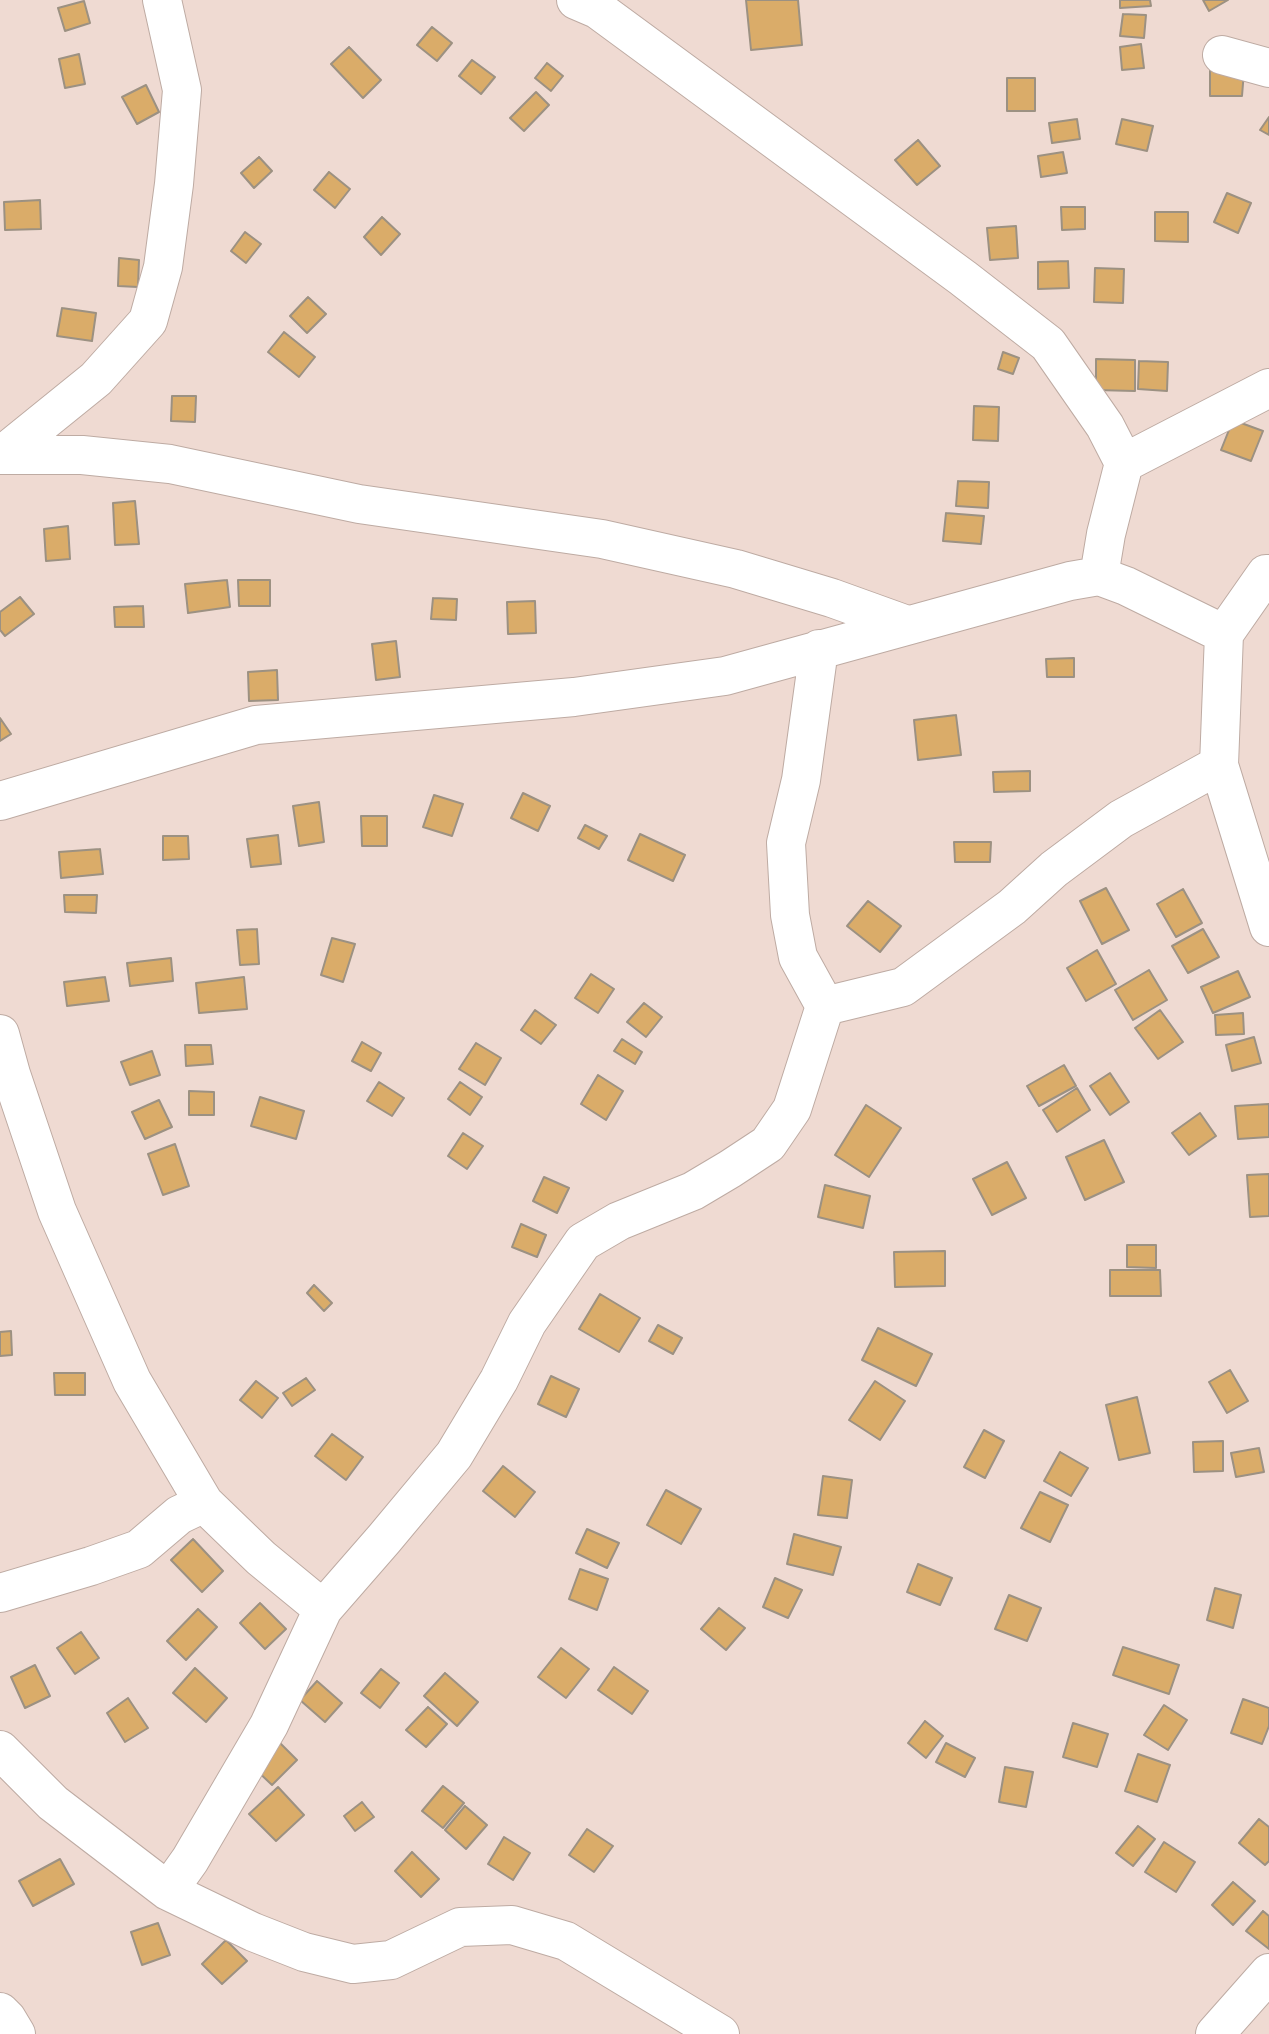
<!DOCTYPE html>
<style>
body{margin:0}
canvas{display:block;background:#efdad2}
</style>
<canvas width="1269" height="2034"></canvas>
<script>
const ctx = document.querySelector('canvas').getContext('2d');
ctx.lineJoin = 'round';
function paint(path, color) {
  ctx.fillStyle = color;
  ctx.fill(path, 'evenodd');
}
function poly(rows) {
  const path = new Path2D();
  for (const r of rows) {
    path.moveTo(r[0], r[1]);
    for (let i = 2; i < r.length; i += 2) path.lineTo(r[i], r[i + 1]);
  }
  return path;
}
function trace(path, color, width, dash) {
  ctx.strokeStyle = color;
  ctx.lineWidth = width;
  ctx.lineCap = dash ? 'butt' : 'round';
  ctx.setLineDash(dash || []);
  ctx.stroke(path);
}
const building = poly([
 [746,0,798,0,802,45,751,50,746,0],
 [1120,0,1150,0,1151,6,1120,8,1120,0],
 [1203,0,1228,0,1209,11,1203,0],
 [84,1,90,23,65,31,58,8,84,1],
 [1123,14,1146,15,1144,38,1120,36,1123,14],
 [432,27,452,43,437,61,417,45,432,27],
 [1141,44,1144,68,1122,70,1120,47,1141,44],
 [349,47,381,80,363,98,331,64,349,47],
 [79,54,85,84,65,88,59,59,79,54],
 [472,60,495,77,481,94,459,76,472,60],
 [547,63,563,76,551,91,535,78,547,63],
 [1210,70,1244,71,1242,96,1210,96,1210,70],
 [1007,78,1035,78,1035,111,1007,111,1007,78],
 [146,85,159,112,137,124,122,97,146,85],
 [536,92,549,105,524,131,510,118,536,92],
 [1269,117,1269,135,1260,130,1269,117],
 [1077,119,1080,139,1052,143,1049,123,1077,119],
 [1122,119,1153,126,1147,151,1116,144,1122,119],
 [918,140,940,166,917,185,895,160,918,140],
 [1063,152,1067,173,1041,177,1038,156,1063,152],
 [259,157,272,171,254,188,241,173,259,157],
 [329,172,350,189,335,208,314,190,329,172],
 [1227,193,1251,203,1238,233,1214,222,1227,193],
 [40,200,41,229,5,230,4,202,40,200],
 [1061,207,1085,207,1085,229,1062,230,1061,207],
 [1155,212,1188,212,1188,242,1155,241,1155,212],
 [382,217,400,234,381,255,364,237,382,217],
 [1016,226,1018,258,990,260,987,228,1016,226],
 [245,232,261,244,246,263,231,251,245,232],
 [119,258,139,260,138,287,118,286,119,258],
 [1068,261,1069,288,1038,289,1038,262,1068,261],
 [1095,268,1124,269,1123,303,1094,302,1095,268],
 [308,297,326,314,307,333,290,316,308,297],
 [62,308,96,313,92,341,57,336,62,308],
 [284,332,315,357,299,377,268,352,284,332],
 [1003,352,1019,358,1013,374,998,369,1003,352],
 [1096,359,1135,360,1135,391,1096,390,1096,359],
 [1139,361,1168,362,1167,391,1138,389,1139,361],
 [172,396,196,396,195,422,171,421,172,396],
 [974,406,999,407,998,441,973,440,974,406],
 [1233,420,1263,431,1251,461,1221,450,1233,420],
 [958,481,989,482,988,508,956,506,958,481],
 [135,501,139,544,115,545,113,503,135,501],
 [946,513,984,516,981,544,943,541,946,513],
 [68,526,70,559,46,561,44,529,68,526],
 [227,580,230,607,188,613,185,584,227,580],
 [238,580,270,580,270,606,239,606,238,580],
 [20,597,34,614,5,636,0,630,0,612,20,597],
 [433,598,457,599,456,620,431,619,433,598],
 [535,601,536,633,508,634,507,602,535,601],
 [143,606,144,627,115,627,114,607,143,606],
 [396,641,400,677,376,680,372,644,396,641],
 [1074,658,1074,677,1047,677,1046,659,1074,658],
 [277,670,278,700,249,701,248,672,277,670],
 [956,715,961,755,918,760,914,720,956,715],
 [0,718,11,734,0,741,0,718],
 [1030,771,1030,791,994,792,993,772,1030,771],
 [523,793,550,806,538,831,511,818,523,793],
 [434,795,463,804,452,836,423,827,434,795],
 [319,802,324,842,299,846,293,806,319,802],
 [361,816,387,816,387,846,362,846,361,816],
 [585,825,607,836,599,849,578,838,585,825],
 [640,834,685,855,673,881,628,860,640,834],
 [278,835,281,864,251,867,247,839,278,835],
 [163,836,188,836,189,859,163,860,163,836],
 [954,842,991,842,990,862,955,862,954,842],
 [100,849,103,874,61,878,59,852,100,849],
 [1106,888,1129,930,1102,944,1080,901,1106,888],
 [1183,889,1202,923,1176,937,1157,904,1183,889],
 [64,895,97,895,96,913,65,912,64,895],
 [868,901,901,926,880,952,847,926,868,901],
 [257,929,259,964,240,965,237,930,257,929],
 [1203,929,1219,957,1188,973,1172,946,1203,929],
 [332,938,355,944,343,982,321,975,332,938],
 [1097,950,1116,984,1086,1001,1067,968,1097,950],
 [171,958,173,981,130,986,127,963,171,958],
 [1149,970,1167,1000,1133,1020,1115,990,1149,970],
 [1238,971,1250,997,1213,1013,1201,987,1238,971],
 [591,974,614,989,598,1013,575,998,591,974],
 [105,977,109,1001,67,1006,64,982,105,977],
 [244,977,247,1009,199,1013,196,983,244,977],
 [644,1003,662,1017,646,1037,627,1022,644,1003],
 [535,1010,556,1025,541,1044,521,1030,535,1010],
 [1160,1010,1183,1042,1158,1059,1135,1028,1160,1010],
 [1243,1013,1244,1034,1216,1035,1215,1015,1243,1013],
 [1254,1037,1261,1063,1232,1071,1226,1045,1254,1037],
 [622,1039,642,1052,635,1064,614,1051,622,1039],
 [362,1042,381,1053,371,1071,352,1061,362,1042],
 [476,1043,501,1058,485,1085,459,1069,476,1043],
 [185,1045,211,1045,213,1064,186,1066,185,1045],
 [152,1051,160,1075,130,1085,121,1062,152,1051],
 [1064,1065,1076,1086,1039,1106,1027,1086,1064,1065],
 [1110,1073,1129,1102,1110,1115,1090,1086,1110,1073],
 [598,1075,623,1091,606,1120,581,1104,598,1075],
 [379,1082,404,1098,392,1116,367,1101,379,1082],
 [460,1082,482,1097,470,1115,448,1099,460,1082],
 [1077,1088,1090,1110,1057,1132,1043,1110,1077,1088],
 [189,1091,214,1092,214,1115,189,1115,189,1091],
 [260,1097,304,1111,296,1139,251,1126,260,1097],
 [159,1100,172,1127,145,1139,132,1112,159,1100],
 [1269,1104,1269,1137,1238,1139,1235,1106,1269,1104],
 [866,1105,901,1128,869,1177,835,1155,866,1105],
 [1200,1113,1216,1136,1189,1155,1172,1133,1200,1113],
 [463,1133,483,1146,467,1169,448,1156,463,1133],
 [1104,1140,1124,1182,1085,1200,1066,1157,1104,1140],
 [175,1144,189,1186,163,1195,148,1154,175,1144],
 [1007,1162,1026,1198,992,1215,973,1179,1007,1162],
 [1269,1174,1269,1216,1250,1217,1247,1175,1269,1174],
 [544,1177,569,1188,557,1213,533,1201,544,1177],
 [825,1185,870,1196,863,1228,818,1217,825,1185],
 [521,1224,546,1235,537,1257,512,1247,521,1224],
 [1127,1245,1156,1245,1156,1268,1127,1267,1127,1245],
 [945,1251,945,1286,895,1287,894,1252,945,1251],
 [1110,1270,1160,1270,1161,1296,1110,1296,1110,1270],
 [314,1285,332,1303,324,1311,307,1293,314,1285],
 [600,1294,640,1318,619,1352,579,1329,600,1294],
 [658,1325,682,1338,673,1354,649,1341,658,1325],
 [878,1328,932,1354,916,1386,862,1360,878,1328],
 [11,1331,12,1355,0,1356,0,1332,11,1331],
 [1230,1370,1248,1401,1227,1413,1209,1382,1230,1370],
 [54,1373,85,1373,85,1395,55,1395,54,1373],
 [551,1376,579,1389,566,1417,538,1404,551,1376],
 [306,1378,315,1390,292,1406,283,1393,306,1378],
 [256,1381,278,1398,262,1418,240,1400,256,1381],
 [875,1381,905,1401,880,1440,849,1420,875,1381],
 [1137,1397,1150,1453,1119,1460,1106,1405,1137,1397],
 [984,1430,1004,1441,985,1478,964,1467,984,1430],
 [332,1434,363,1457,346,1480,315,1456,332,1434],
 [1223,1441,1223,1471,1194,1472,1193,1442,1223,1441],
 [1259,1448,1264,1472,1236,1477,1231,1453,1259,1448],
 [1060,1452,1088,1468,1071,1496,1044,1481,1060,1452],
 [503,1466,535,1492,515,1517,483,1491,503,1466],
 [823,1476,852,1480,847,1518,818,1515,823,1476],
 [666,1490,701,1509,681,1544,647,1525,666,1490],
 [1040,1492,1068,1505,1050,1542,1021,1528,1040,1492],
 [587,1529,619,1543,607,1568,576,1553,587,1529],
 [794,1534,841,1547,833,1575,787,1564,794,1534],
 [193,1539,223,1571,202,1592,171,1560,193,1539],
 [918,1564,952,1578,940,1605,907,1592,918,1564],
 [580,1569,608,1579,597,1610,569,1599,580,1569],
 [775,1578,802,1590,788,1618,763,1607,775,1578],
 [1215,1588,1241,1595,1233,1628,1207,1620,1215,1588],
 [1009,1595,1041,1608,1027,1641,995,1629,1009,1595],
 [260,1603,286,1629,265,1649,240,1623,260,1603],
 [719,1608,745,1628,726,1650,701,1629,719,1608],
 [198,1609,217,1627,186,1660,167,1641,198,1609],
 [81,1632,99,1658,75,1674,57,1648,81,1632],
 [1123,1647,1179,1665,1169,1694,1113,1675,1123,1647],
 [561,1648,589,1669,566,1698,538,1677,561,1648],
 [35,1665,50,1696,25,1708,11,1677,35,1665],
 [614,1667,648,1691,632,1714,598,1690,614,1667],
 [195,1668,227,1698,206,1722,173,1693,195,1668],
 [381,1669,399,1683,380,1708,361,1693,381,1669],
 [445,1673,478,1702,457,1726,424,1696,445,1673],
 [317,1681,342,1703,325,1722,300,1700,317,1681],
 [128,1698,148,1728,125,1742,107,1713,128,1698],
 [1243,1699,1269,1708,1269,1726,1262,1744,1231,1733,1243,1699],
 [1164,1705,1187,1720,1168,1750,1144,1735,1164,1705],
 [428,1707,447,1724,426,1747,406,1730,428,1707],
 [925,1721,943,1736,926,1758,908,1743,925,1721],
 [1073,1723,1108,1734,1097,1767,1063,1757,1073,1723],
 [277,1740,297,1760,272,1785,251,1765,277,1740],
 [946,1743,975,1758,965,1777,936,1762,946,1743],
 [1138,1754,1170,1765,1157,1802,1125,1791,1138,1754],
 [1005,1767,1033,1772,1026,1807,999,1802,1005,1767],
 [443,1786,464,1803,443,1828,422,1811,443,1786],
 [278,1787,304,1815,276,1841,249,1814,278,1787],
 [362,1802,374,1817,355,1831,344,1816,362,1802],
 [465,1806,487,1825,466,1849,445,1830,465,1806],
 [1259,1819,1269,1827,1269,1861,1265,1865,1239,1843,1259,1819],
 [1138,1826,1155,1839,1133,1866,1116,1853,1138,1826],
 [587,1829,613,1846,594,1872,569,1855,587,1829],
 [504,1837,530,1853,513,1880,488,1864,504,1837],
 [1164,1842,1195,1862,1176,1892,1145,1872,1164,1842],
 [412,1852,439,1879,421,1897,395,1871,412,1852],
 [60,1859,74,1884,33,1906,19,1881,60,1859],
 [1233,1882,1255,1901,1233,1925,1212,1905,1233,1882],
 [1263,1911,1269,1916,1269,1949,1246,1931,1263,1911],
 [158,1923,170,1955,142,1965,131,1932,158,1923],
 [226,1940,247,1961,222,1984,202,1964,226,1940]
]);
paint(building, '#daac69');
trace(building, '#9c9182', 2);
const minor = poly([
 [576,0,597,9,963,278,1048,344,1105,426,1124,463],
 [1222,55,1269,68],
 [0,455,82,455,170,464,359,504,602,539,736,569,832,598,907,625],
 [2,455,96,379,148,321,163,267,174,184,182,90,162,0],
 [1269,574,1266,574,1224,634,1219,765,1269,927],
 [1224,634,1126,586,1099,576,1106,534,1124,463,1269,388],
 [0,801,256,725,574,697,725,676,1070,581,1099,576],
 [825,1006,903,987,1012,907,1054,869,1121,819,1219,765],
 [0,1034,11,1074,57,1211,132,1381,204,1503,261,1558,323,1609],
 [0,1593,91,1566,139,1549,179,1515,204,1503],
 [0,1750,53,1803,168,1891,253,1932,304,1952,353,1964,391,1960,460,1927,512,1925,566,1941,720,2034],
 [168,1891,190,1860,269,1725,323,1609,384,1539,454,1455,499,1380,527,1323,583,1242,619,1221,693,1191,730,1169,768,1144,792,1109,825,1006,798,957,790,915,786,843,801,780,819,649],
 [0,2012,7,2019,16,2034],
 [1215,2034,1269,1973]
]);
trace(minor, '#beaba3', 40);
trace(minor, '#fff', 38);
</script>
